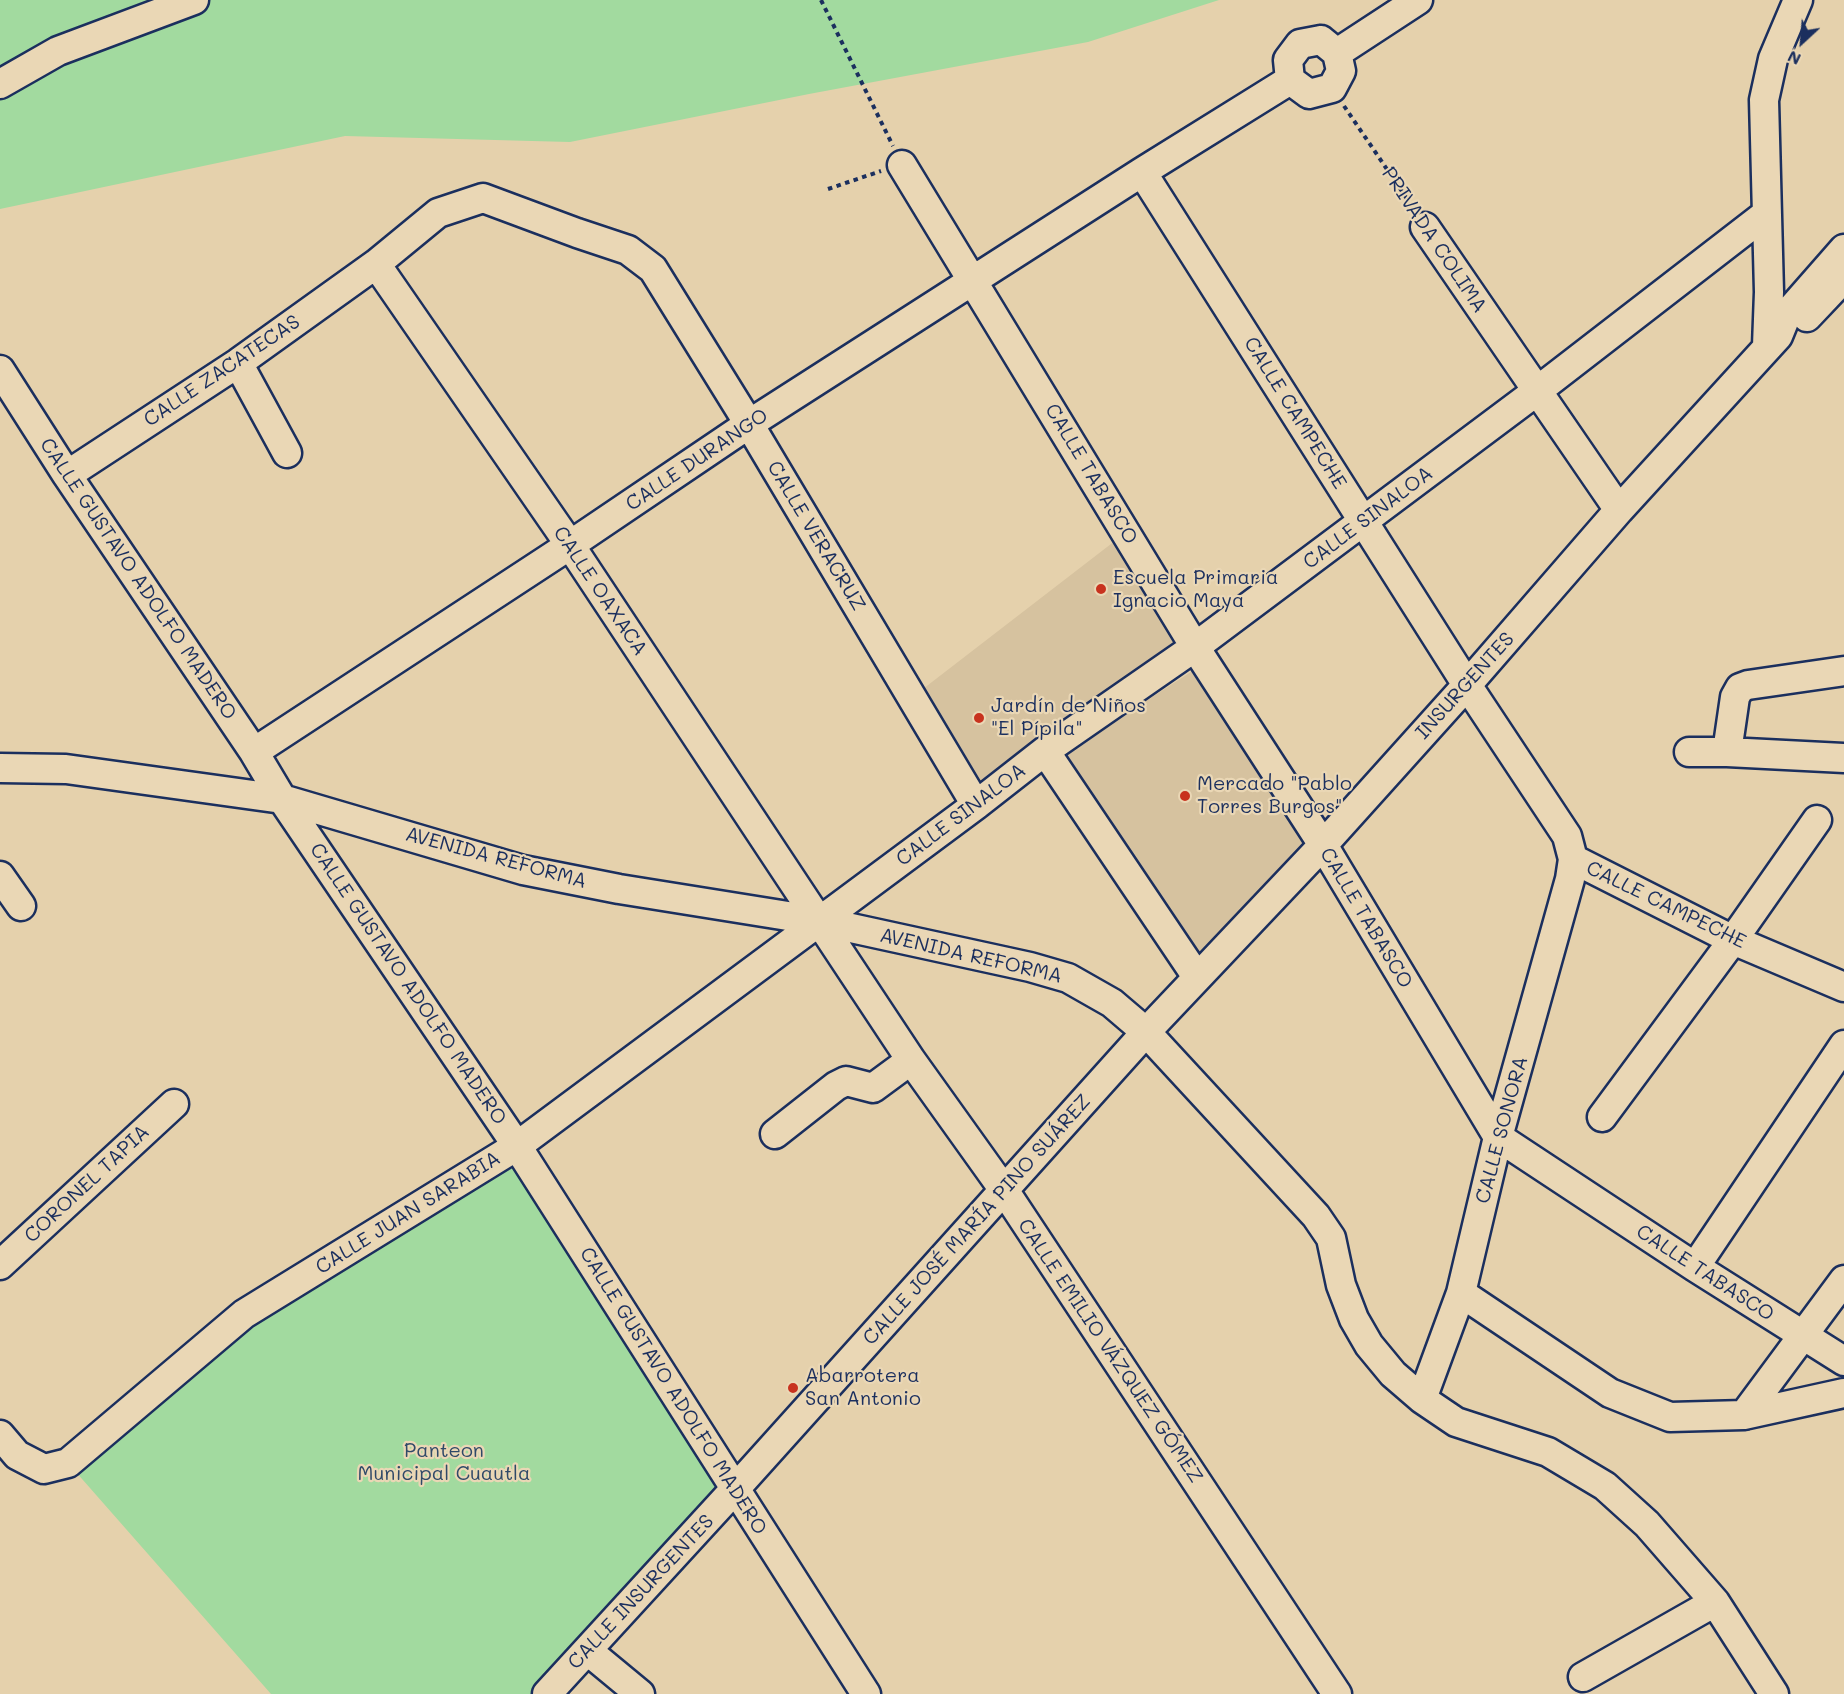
<!DOCTYPE html>
<meta charset="utf-8">
<style>
body{margin:0}
#map{position:relative;width:1844px;height:1694px;overflow:hidden;background:#e5d1ac;font-family:Mali,sans-serif}
canvas{display:block}
.north{position:absolute;left:1772px;top:12px;width:60px;height:60px;-webkit-text-stroke:4px #ead7b5;paint-order:stroke;rotate:206deg;font-size:16px;font-weight:700;line-height:24px;text-align:center;color:#1b2f5e}
.north::after{content:'';display:block;margin:auto;width:21px;height:27px;background:#1b2f5e;clip-path:polygon(50% 0,100% 100%,50% 72%,0 100%)}
</style>
<div id="map">
<canvas width="1844" height="1694"></canvas>
<div class="north">N</div>
</div>
<script>
const ctx = document.querySelector('canvas').getContext('2d');
ctx.lineJoin = 'round';
function paint(path, color) {
  ctx.fillStyle = color;
  ctx.fill(path, 'evenodd');
}
function poly(rows) {
  const path = new Path2D();
  for (const r of rows) {
    path.moveTo(r[0], r[1]);
    for (let i = 2; i < r.length; i += 2) path.lineTo(r[i], r[i + 1]);
  }
  return path;
}
function trace(path, color, width, dash) {
  ctx.strokeStyle = color;
  ctx.lineWidth = width;
  ctx.lineCap = dash ? 'butt' : 'round';
  ctx.setLineDash(dash || []);
  ctx.stroke(path);
}
function label(font, color, halo, rows, align = 'center') {
  ctx.font = font + ' Mali,sans-serif';
  ctx.lineWidth = 4.5;
  ctx.setLineDash([]);
  ctx.textBaseline = 'middle';
  ctx.strokeStyle = halo;
  ctx.fillStyle = color;
  for (const [text, x, y, turn = 0] of rows) {
    ctx.save();
    ctx.translate(x, y);
    ctx.rotate((+turn || 0) * Math.PI / 180);
    ctx.textAlign = isNaN(turn) ? turn : align;
    if (halo) ctx.strokeText(text, 0, 0);
    ctx.fillText(text, 0, 0);
    ctx.restore();
  }
}
paint(poly([
 [1120,537,1182,641,979,791,919,692],
 [1197,668,1309,837,1198,959,1061,756]
]), '#d6c29f');
paint(poly([
 [0,0,1219,0,1088,42,809,94,570,142,345,136,0,209],
 [517,1146,735,1489,547,1694,271,1694,68,1463,244,1314]
]), '#a2da9f');
const minor = poly([
 [1321,40,1337,53,1341,71,1332,88,1309,94,1290,80,1288,60,1300,44,1321,40],
 [1337,53,1418,0],
 [0,84,58,51,194,0],
 [902,165,1195,647,1323,845,1498,1137,1695,1267,1844,1361],
 [1142,172,1467,685,1567,836,1573,859,1570,879,1498,1137,1461,1293,1422,1399],
 [1425,227,1619,510],
 [376,264,570,545,911,1060,1004,1190,1337,1694],
 [1807,317,1844,278],
 [1767,346,1769,292,1764,100,1773,59,1798,0],
 [238,363,287,453],
 [0,370,67,475,254,752,282,799,517,1146,866,1694],
 [67,475,238,363,376,264,438,213,483,198,577,233,628,250,653,269,749,424,976,805],
 [1045,751,1197,977],
 [254,752,570,545,749,424,1142,172,1290,80],
 [1689,752,1727,752,1844,758],
 [1727,752,1735,697,1740,688,1748,685,1844,671],
 [0,768,66,769,282,799,523,870,619,889,819,921,1030,967,1068,978,1112,1003,1146,1032,1316,1216,1331,1238,1341,1285,1354,1319,1369,1345,1393,1374,1422,1399,1456,1422,1548,1452,1605,1486,1647,1524,1715,1602,1774,1694],
 [1573,859,1733,940,1844,987],
 [0,876,21,906],
 [1602,1117,1733,940,1817,820],
 [775,1134,836,1086,846,1081,873,1088,911,1060],
 [0,1265,174,1104],
 [1695,1267,1844,1045],
 [1461,1293,1610,1393,1670,1417,1744,1415,1844,1393],
 [1744,1415,1844,1280],
 [0,1435,17,1455,44,1469,68,1463,244,1314,517,1146,976,805,1045,751,1195,647,1537,391,1766,214],
 [588,1651,640,1694],
 [1583,1677,1715,1602],
 [547,1694,735,1489,1146,1032,1323,845,1467,685,1619,510,1778,336,1787,314,1844,249]
]);
trace(minor, '#1b2f5e', 33);
trace(poly([
 [821,0,893,146],
 [1344,106,1414,209],
 [828,189,881,171]
]), '#1b2f5e', 4, [4.5, 4.5]);
trace(minor, '#ead7b5', 28);
for (const [x, y, r, color] of [
 [1101,589,6,"#c8321e"],
 [979,718,6,"#c8321e"],
 [1185,796,6,"#c8321e"],
 [793,1388,6,"#c8321e"]
]) {
  const dot = new Path2D();
  dot.arc(x, y, r, 0, 2 * Math.PI);
  ctx.fillStyle = color;
  ctx.fill(dot);
  trace(dot, '#ead7b5', 2);
}
label('20px', '#1b2f5e', '#ead7b5', [
 ["PRIVADA COLIMA",1434,240,56],
 ["CALLE ZACATECAS",222,371,-34],
 ["CALLE CAMPECHE",1295,413,58],
 ["CALLE DURANGO",697,460,-34],
 ["CALLE TABASCO",1091,474,59],
 ["CALLE SINALOA",1368,518,-37],
 ["CALLE VERACRUZ",816,536,59],
 ["CALLE GUSTAVO ADOLFO MADERO",138,579,56],
 ["CALLE OAXACA",600,591,56],
 ["INSURGENTES",1465,686,-48],
 ["CALLE SINALOA",961,815,-37],
 ["AVENIDA REFORMA",496,858,15],
 ["CALLE CAMPECHE",1666,905,26],
 ["CALLE TABASCO",1366,918,59],
 ["AVENIDA REFORMA",971,956,13],
 ["CALLE GUSTAVO ADOLFO MADERO",408,984,56],
 ["CALLE SONORA",1502,1130,-75],
 ["CORONEL TAPIA",87,1184,-43],
 ["CALLE JUAN SARABIA",408,1213,-32],
 ["CALLE JOSÉ MARÍA PINO SUÁREZ",977,1220,-48],
 ["CALLE TABASCO",1705,1273,33],
 ["CALLE EMILIO VÁZQUEZ GÓMEZ",1110,1351,56],
 ["CALLE GUSTAVO ADOLFO MADERO",673,1391,58],
 ["CALLE INSURGENTES",641,1592,-47]
]);
label('20px', '#1b2f5e', '#ead7b5', [
 ["Escuela Primaria",1113,578],
 ["Ignacio Maya",1113,601],
 ["Jardín de Niños",991,706],
 ["\"El Pípila\"",991,729],
 ["Mercado \"Pablo",1197,784],
 ["Torres Burgos\"",1197,807],
 ["Abarrotera",805,1376],
 ["San Antonio",805,1399]
], 'left');
label('20px', '#2f4968', '#ead7b5', [
 ["Panteon",444,1451],
 ["Municipal Cuautla",444,1474]
]);
</script>
